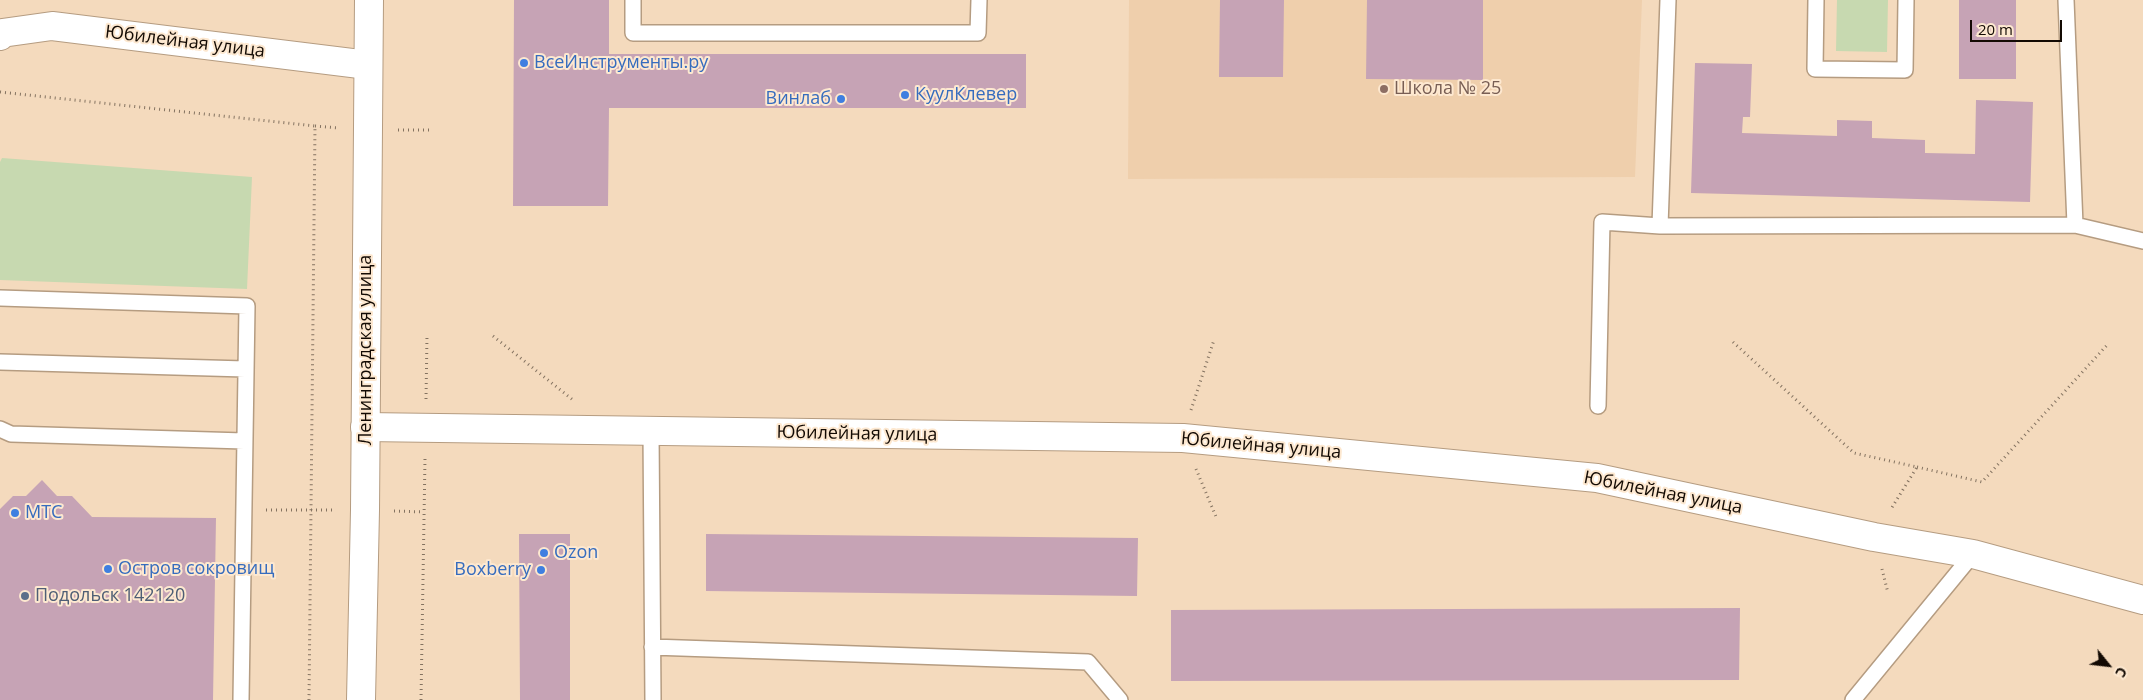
<!DOCTYPE html>
<meta charset="utf-8">
<style>
body{margin:0}
#map{position:relative;width:2143px;height:700px;overflow:hidden;background:#f4dabd;font-family:"Open Sans",sans-serif}
canvas{display:block}
.north{position:absolute;left:2083px;top:640px;width:50px;height:50px;-webkit-text-stroke:4px #fde8d0;paint-order:stroke;rotate:119deg;font-size:14px;font-weight:700;line-height:20px;text-align:center;color:#130a03}
.north::after{content:'';display:block;margin:auto;width:18px;height:22px;background:#130a03;clip-path:polygon(50% 0,100% 100%,50% 72%,0 100%)}
.scale{position:absolute;left:1970px;top:20px;width:92px;height:22px;box-sizing:border-box;border:2px solid #130a03;border-top:0;padding-left:6px;font-size:15px;line-height:18px;white-space:nowrap;color:#130a03;-webkit-text-stroke:4px #fde8d0;paint-order:stroke}
</style>
<div id="map">
<canvas width="2143" height="700"></canvas>
<div class="north">С</div>
<div class="scale">20 m</div>
</div>
<script>
const ctx = document.querySelector('canvas').getContext('2d');
ctx.lineJoin = 'round';
function paint(path, color) {
  ctx.fillStyle = color;
  ctx.fill(path, 'evenodd');
}
function poly(rows) {
  const path = new Path2D();
  for (const r of rows) {
    path.moveTo(r[0], r[1]);
    for (let i = 2; i < r.length; i += 2) path.lineTo(r[i], r[i + 1]);
  }
  return path;
}
function trace(path, color, width, dash) {
  ctx.strokeStyle = color;
  ctx.lineWidth = width;
  ctx.lineCap = dash ? 'butt' : 'round';
  ctx.setLineDash(dash || []);
  ctx.stroke(path);
}
function label(font, color, halo, rows, align = 'center') {
  ctx.font = font + ' "Open Sans",sans-serif';
  ctx.lineWidth = 4;
  ctx.setLineDash([]);
  ctx.textBaseline = 'middle';
  ctx.strokeStyle = halo;
  ctx.fillStyle = color;
  for (const [text, x, y, turn = 0] of rows) {
    ctx.save();
    ctx.translate(x, y);
    ctx.rotate((+turn || 0) * Math.PI / 180);
    ctx.textAlign = isNaN(turn) ? turn : align;
    if (halo) ctx.strokeText(text, 0, 0);
    ctx.fillText(text, 0, 0);
    ctx.restore();
  }
}
paint(poly([
 [1129,0,1642,0,1635,177,1128,179]
]), '#efcfac');
paint(poly([
 [1837,0,1888,0,1887,52,1836,51],
 [2,158,252,177,247,289,0,280,0,162]
]), '#c7d9b0');
paint(poly([
 [514,0,609,0,609,54,1026,54,1026,108,609,108,608,206,513,206],
 [1220,0,1284,0,1283,77,1219,77],
 [1367,0,1483,0,1483,80,1366,79],
 [1959,0,2016,0,2016,79,1959,79],
 [1695,63,1752,64,1750,117,1743,117,1742,133,1837,136,1837,120,1872,121,1872,138,1925,140,1925,153,1975,154,1976,100,2033,102,2030,202,1691,193],
 [42,480,57,496,72,496,92,517,216,518,213,700,0,700,0,509,13,496,26,496],
 [519,534,570,534,570,700,520,700],
 [706,534,1138,538,1137,596,706,591],
 [1740,608,1739,680,1171,681,1171,610]
]), '#c6a3b5');
const service = poly([
 [633,0,633,33,978,33,979,0],
 [1816,0,1815,69,1905,70,1906,0],
 [2075,225,2143,241],
 [1660,226,1668,0],
 [0,298,247,306,241,700],
 [0,362,245,369],
 [1598,406,1602,222,1660,226,2075,225,2066,0],
 [0,429,11,434,244,441],
 [651,431,653,700],
 [652,647,1088,662,1120,700],
 [1853,700,1973,554]
]);
const tertiary = poly([
 [0,36,2,33,52,26,368,65],
 [365,427,1183,438,1597,478,1874,537,1973,554,2143,600]
]);
const secondary = poly([
 [361,700,365,510,369,0]
]);
trace(service, '#b59c81', 18);
trace(tertiary, '#b59c81', 30);
trace(secondary, '#b59c81', 30);
trace(poly([
 [0,92,315,126,309,700],
 [315,126,339,128],
 [398,130,429,130],
 [493,336,573,400],
 [1733,342,1854,453,1917,467,1891,509],
 [426,399,427,335],
 [1191,410,1214,340],
 [1917,467,1982,482,2108,344],
 [1196,469,1217,519],
 [266,510,335,510],
 [394,511,424,512],
 [1882,569,1888,593],
 [421,700,425,458]
]), '#837260', 3, [1, 4]);
trace(service, '#fff', 15);
trace(tertiary, '#fff', 28);
trace(secondary, '#fff', 28);
for (const [x, y, r, color] of [
 [524,63,5,"#3f7fe0"],
 [1384,89,5,"#8d6e63"],
 [905,95,5,"#3f7fe0"],
 [841,99,5,"#3f7fe0"],
 [15,513,5,"#3f7fe0"],
 [544,553,5,"#3f7fe0"],
 [108,569,5,"#3f7fe0"],
 [541,570,5,"#3f7fe0"],
 [25,596,5,"#5c6f8a"]
]) {
  const dot = new Path2D();
  dot.arc(x, y, r, 0, 2 * Math.PI);
  ctx.fillStyle = color;
  ctx.fill(dot);
  trace(dot, '#fde8d0', 2);
}
label('18px', '#130a03', '#fde8d0', [
 ["Юбилейная улица",185,42,7],
 ["Ленинградская улица",366,350,-90],
 ["Юбилейная улица",857,434,1],
 ["Юбилейная улица",1261,446,5],
 ["Юбилейная улица",1663,493,11]
]);
label('18px', '#366cbe', '#fde8d0', [
 ["ВсеИнструменты.ру",534,63],
 ["КуулКлевер",915,95],
 ["Винлаб",831,99,"right"],
 ["МТС",25,513],
 ["Ozon",554,553],
 ["Остров сокровищ",118,569],
 ["Boxberry",531,570,"right"]
], 'left');
label('18px', '#785e54', '#fde8d0', [
 ["Школа № 25",1394,89]
], 'left');
label('18px', '#4e5e75', '#fde8d0', [
 ["Подольск 142120",35,596]
], 'left');
</script>
